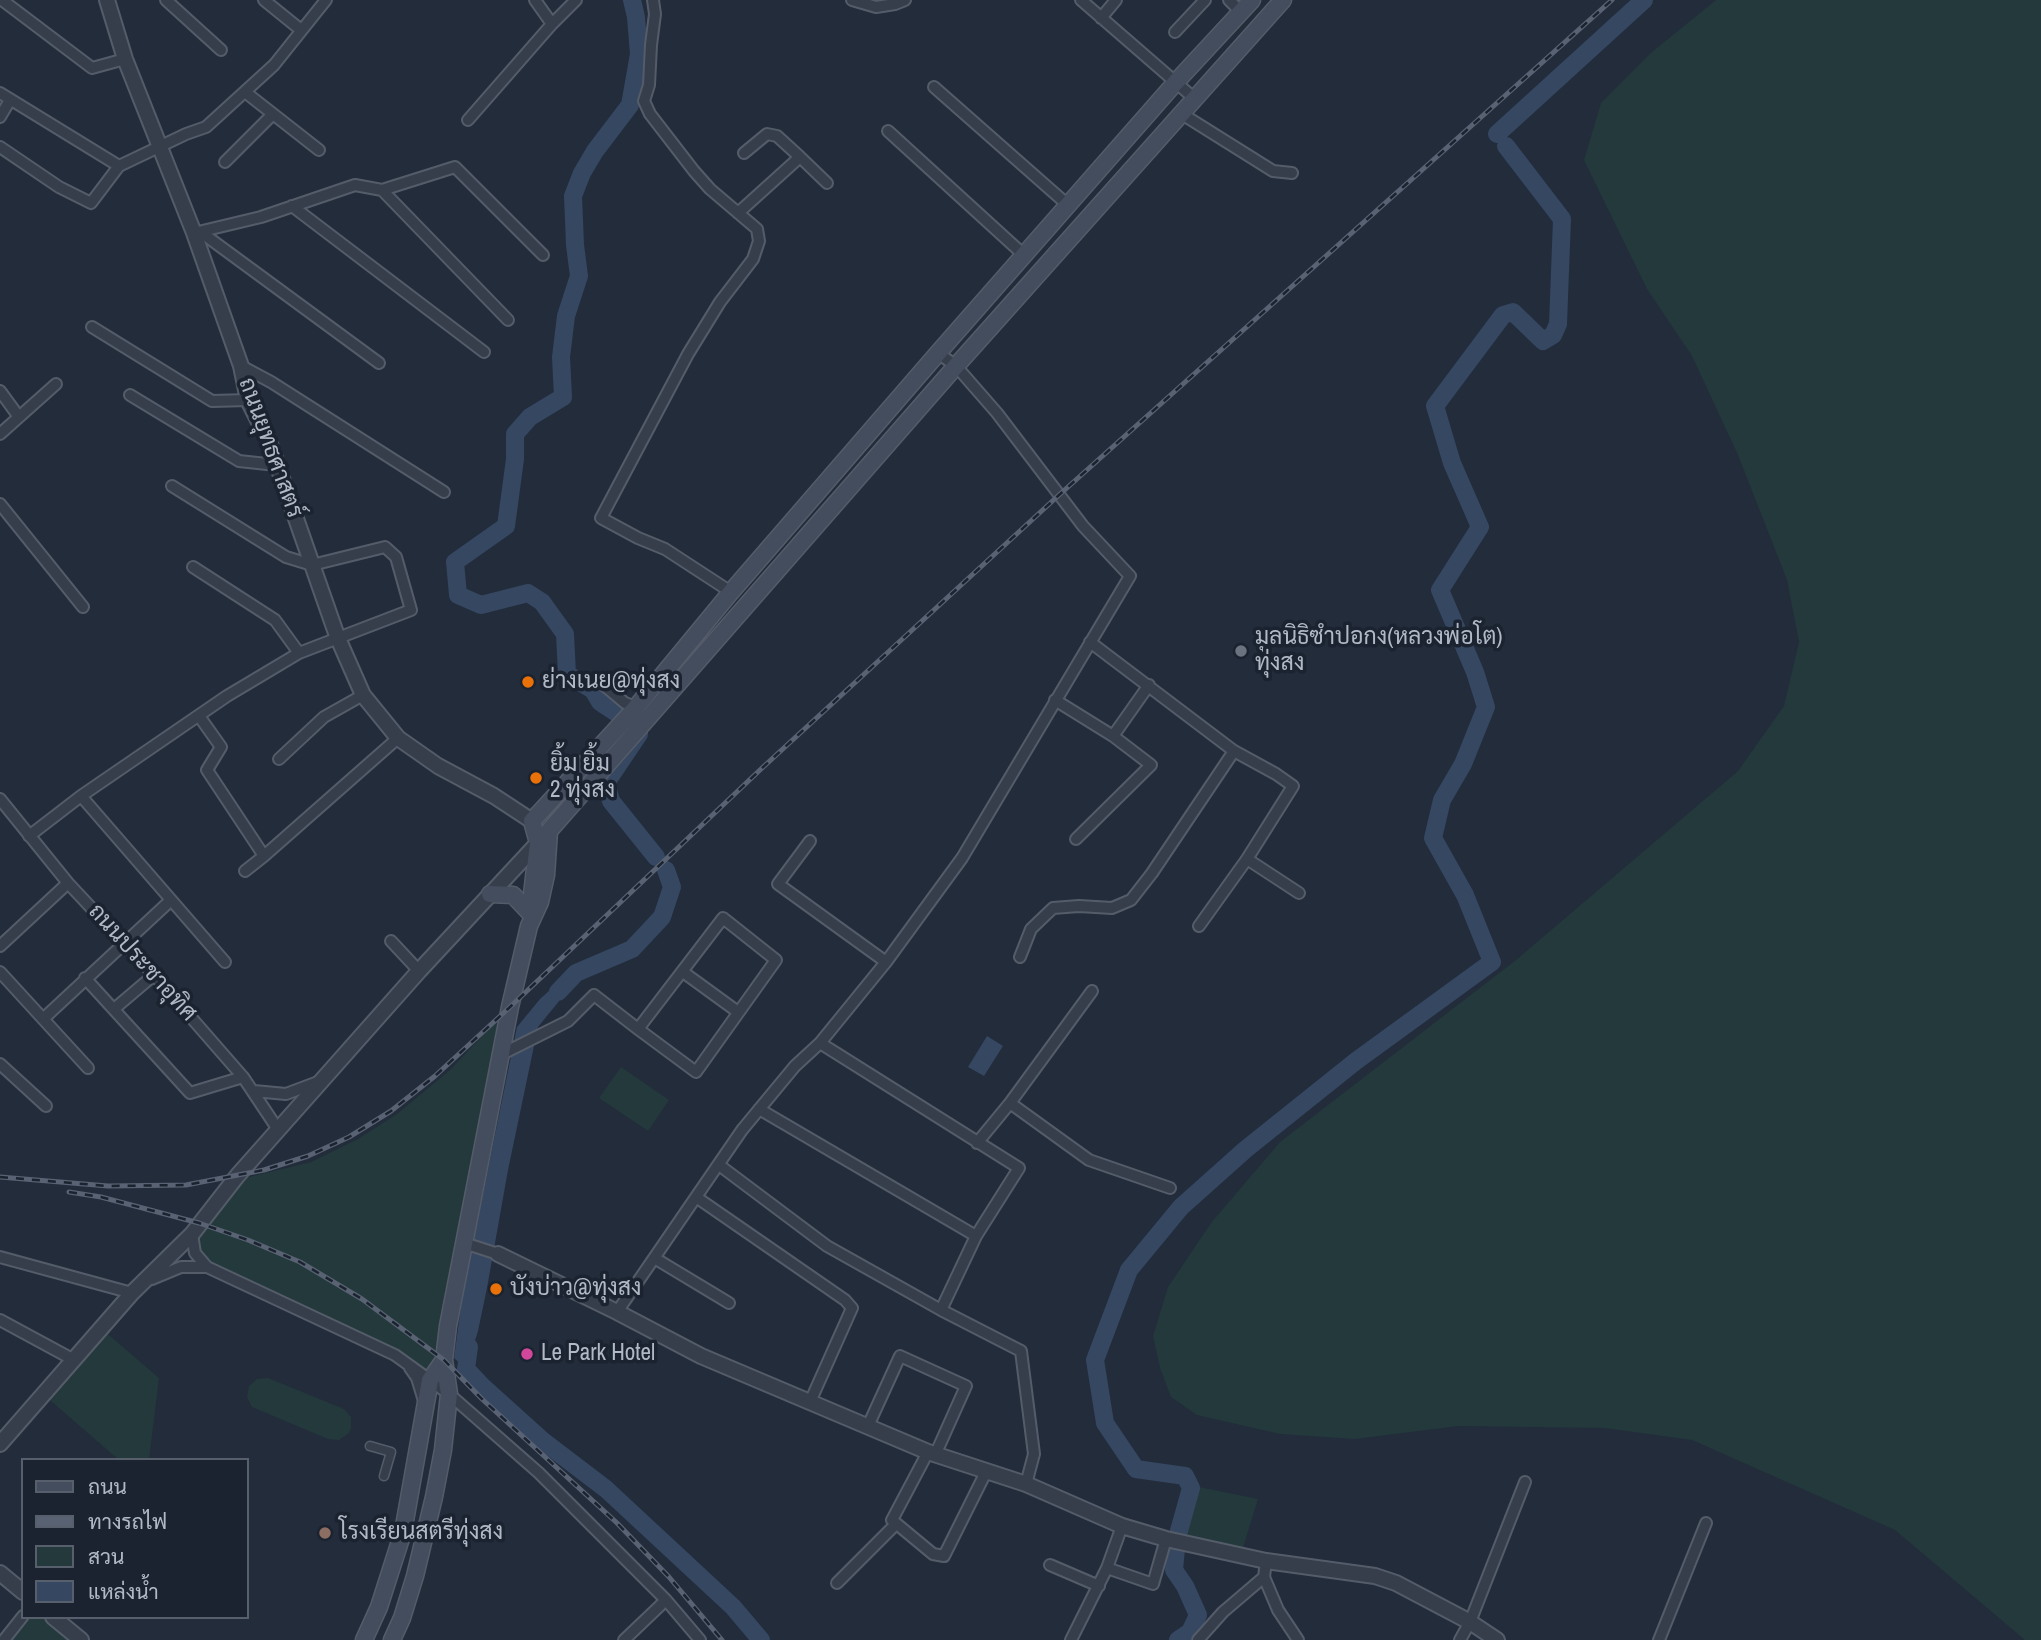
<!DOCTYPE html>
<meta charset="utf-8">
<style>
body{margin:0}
#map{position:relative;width:2041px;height:1640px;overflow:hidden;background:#222c3b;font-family:"Archivo Narrow",Sarabun,sans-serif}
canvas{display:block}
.legend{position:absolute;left:21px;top:1458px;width:228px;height:161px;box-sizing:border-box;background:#1b2330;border:2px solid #575f6c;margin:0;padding:9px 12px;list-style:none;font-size:21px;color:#b1b9c7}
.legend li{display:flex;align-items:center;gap:14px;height:35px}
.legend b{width:35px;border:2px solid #575f6c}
</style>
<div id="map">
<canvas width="2041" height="1640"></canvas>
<ul class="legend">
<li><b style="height:9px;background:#444d5e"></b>ถนน</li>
<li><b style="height:9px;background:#586272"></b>ทางรถไฟ</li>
<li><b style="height:19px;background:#24393c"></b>สวน</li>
<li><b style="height:19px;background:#364762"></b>แหล่งน้ำ</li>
</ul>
</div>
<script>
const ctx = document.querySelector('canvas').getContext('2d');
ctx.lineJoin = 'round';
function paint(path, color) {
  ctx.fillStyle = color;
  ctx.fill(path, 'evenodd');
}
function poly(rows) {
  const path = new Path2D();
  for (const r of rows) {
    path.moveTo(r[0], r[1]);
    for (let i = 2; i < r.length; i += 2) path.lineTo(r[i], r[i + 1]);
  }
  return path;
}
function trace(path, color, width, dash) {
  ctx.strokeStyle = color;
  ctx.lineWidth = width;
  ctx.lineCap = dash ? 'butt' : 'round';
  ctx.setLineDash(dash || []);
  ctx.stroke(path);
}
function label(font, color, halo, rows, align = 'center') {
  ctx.font = font + ' "Archivo Narrow",Sarabun,sans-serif';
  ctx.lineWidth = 7;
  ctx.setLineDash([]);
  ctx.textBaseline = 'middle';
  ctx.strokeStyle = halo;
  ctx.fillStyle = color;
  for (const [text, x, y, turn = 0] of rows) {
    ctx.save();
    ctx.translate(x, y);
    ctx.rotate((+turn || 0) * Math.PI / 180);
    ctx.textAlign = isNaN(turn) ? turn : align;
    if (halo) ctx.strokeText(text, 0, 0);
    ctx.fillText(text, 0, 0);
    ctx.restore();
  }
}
paint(poly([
 [1716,0,2041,0,2041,1640,2025,1640,1895,1530,1692,1440,1605,1428,1458,1426,1355,1439,1280,1434,1197,1415,1171,1397,1160,1368,1153,1336,1168,1287,1211,1223,1280,1142,1516,960,1738,771,1784,706,1799,642,1787,580,1738,455,1692,356,1647,289,1584,160,1601,103,1652,52],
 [510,1007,448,1326,430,1380,395,1355,207,1267,195,1253,199,1223,233,1181,311,1162,358,1139,397,1114,450,1070],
 [621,1067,669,1100,648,1131,599,1098],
 [102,1329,159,1378,149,1460,119,1460,44,1395],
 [268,1378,344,1409,351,1417,351,1428,349,1433,339,1440,328,1439,252,1407,247,1397,249,1386,257,1379],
 [1194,1486,1258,1499,1242,1551,1177,1538],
 [23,1617,53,1617,81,1640,4,1640]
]), '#24393c');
paint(poly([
 [570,972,577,979,538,1027,508,1170,487,1288,478,1331,466,1369,454,1358,463,1292,517,1027,540,999],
 [987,1036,1003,1046,984,1076,968,1067]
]), '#364762');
trace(poly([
 [632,0,636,17,639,54,630,105,595,151,582,173,573,196,575,245,579,276,566,316,561,357,563,397,530,417,515,434,515,459,506,526,455,562,458,595,481,605,528,593,542,602,565,634,567,674,593,690,600,702,618,714,639,734,606,783,611,801,656,857],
 [1497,134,1644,0],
 [558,992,576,973,632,949,662,917,672,887,666,870],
 [469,1347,466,1369,482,1386,543,1441,606,1489,733,1607,761,1640],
 [1178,1640,1190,1632,1198,1615,1185,1586,1174,1570,1177,1538,1191,1488,1185,1476,1136,1469,1105,1423,1095,1360,1129,1270,1181,1207,1246,1149,1356,1061,1492,962,1465,895,1433,838,1442,800,1463,764,1486,707,1475,672,1440,590,1480,527,1452,463,1435,406,1503,315,1513,312,1543,341,1553,335,1558,324,1562,219,1506,146]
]), '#364762', 18);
const pedestrian = poly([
 [370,1446,391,1452,384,1476]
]);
const minor = poly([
 [2,0,92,68,125,59],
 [166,0,221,50],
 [264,0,301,30],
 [535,0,552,24],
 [653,0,655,14,651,45,649,85,644,101,650,114,694,171,710,189,757,229,759,241,753,259,720,302,688,354,601,518,638,538,665,549,731,592],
 [852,0,876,7,895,4,905,0],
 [1081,0,1195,99],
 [1229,0,1241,12],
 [1101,18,1116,0],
 [1175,32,1205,0],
 [934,87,1069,206],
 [245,92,319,150],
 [0,93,119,166],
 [1182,114,1273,171,1292,173],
 [0,117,10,100],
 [468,120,552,24,576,0],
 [888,131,1025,256],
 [0,147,59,187,91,203,119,166,186,134,206,127,274,65,326,0],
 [744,153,767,134,777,136,800,157],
 [225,162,273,114],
 [382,190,508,320],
 [292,206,484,352],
 [738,213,800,157,827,183],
 [194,233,261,217,355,185,382,190,455,167,543,255],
 [202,233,379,363],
 [92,327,212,401,248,400],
 [241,366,271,382,444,492],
 [0,391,19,417],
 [130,395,239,461,276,465],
 [0,434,56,384],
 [0,504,83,607],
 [193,567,275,620,299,653],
 [1090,642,1234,751,1276,774,1293,786,1247,859,1199,926],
 [600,682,625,703,636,707],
 [1055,700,1113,736,1151,765,1076,839],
 [199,716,221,747,207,770,264,856,398,738],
 [1113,736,1149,685],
 [279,759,324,717,363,695],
 [81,796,225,962],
 [0,799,68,883,154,975,243,1077,279,1131],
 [29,836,81,796,227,696,299,653,411,610,396,557,385,547,312,565,286,557,172,486],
 [810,841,778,884,886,962],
 [1247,859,1299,893],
 [245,871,264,856],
 [391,941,419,971],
 [0,946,68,883],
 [1020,957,1031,929,1053,908,1079,906,1112,908,1131,900,1152,873,1234,751],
 [0,972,88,1068],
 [683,972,738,1012],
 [85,978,190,1093,243,1077],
 [114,1009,154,975],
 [43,1019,170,901],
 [820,1043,1019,1168,976,1236,941,1310],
 [500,1055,568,1021,594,995,638,1029,696,1072,776,960,723,918,638,1029],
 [0,1064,46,1106],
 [254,1091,286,1094,318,1082],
 [1010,1103,1089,1160,1170,1188],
 [759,1109,976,1236],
 [977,1143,1010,1103,1092,991],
 [719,1165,827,1246,941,1310,1021,1351,1034,1454,1026,1484],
 [696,1197,845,1300,852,1308,810,1402],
 [192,1234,195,1253,207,1267],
 [464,1243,498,1254],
 [0,1257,132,1293,136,1290],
 [656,1259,729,1303],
 [152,1279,181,1267,207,1267,395,1355,449,1394,539,1473,666,1600],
 [617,1312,742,1130,795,1066,820,1043,886,962,962,858,1130,576,1083,526,997,413,956,366,938,353],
 [0,1320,74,1360],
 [410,1368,417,1378,424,1401],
 [868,1426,900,1356,966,1386,936,1453],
 [928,1452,892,1520,933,1554,944,1556,986,1472],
 [1266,1561,1264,1577,1278,1610,1298,1640],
 [1050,1565,1099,1586],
 [1107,1568,1153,1584,1166,1539],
 [837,1583,896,1524],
 [4,1640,23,1616],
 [624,1640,666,1600,700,1640],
 [1071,1640,1107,1568,1122,1526],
 [1198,1640,1223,1612,1264,1577],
 [1460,1640,1470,1622,1525,1482],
 [1659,1640,1706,1523]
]);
const tertiary = poly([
 [107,0,125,59,194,233,241,366,248,400,270,444,337,636,363,695,398,738,438,766,494,796,532,821],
 [498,1254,617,1312,701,1356,928,1452,1026,1484,1122,1526,1166,1539,1266,1561,1375,1576,1396,1583,1470,1622,1497,1640],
 [0,1444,132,1293,192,1234,238,1175,419,971,538,843],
 [0,1573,23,1592],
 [53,1617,81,1640]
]);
const secondary = poly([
 [490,894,513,895,530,913],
 [531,903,538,843,532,821,632,712,731,592,938,353,1176,82,1252,0],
 [364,1640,379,1607,403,1532,430,1380,444,1360],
 [392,1640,402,1618,415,1576,434,1497,443,1450,449,1394,444,1360,448,1326,510,1007,529,926,540,902,546,875,549,831,956,366,1283,0]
]);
trace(pedestrian, '#545c69', 11);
trace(minor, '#545c69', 14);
trace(tertiary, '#545c69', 18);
trace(secondary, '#545c69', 19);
trace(pedestrian, '#363e4b', 8);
trace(minor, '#363e4b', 10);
trace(tertiary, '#363e4b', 14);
trace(secondary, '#444d5e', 16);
const rail = poly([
 [0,1177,108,1186,186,1185,264,1170,308,1156,349,1137,391,1111,435,1076,510,1007,761,769,1059,495,1612,0],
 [69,1192,101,1197,199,1223,248,1240,300,1262,362,1299,444,1360,482,1399,617,1523,669,1577,722,1640]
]);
trace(rail, '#586272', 5);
trace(rail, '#1b2330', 2.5, [8]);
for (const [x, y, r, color] of [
 [1241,651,7,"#6b7280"],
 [528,682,7,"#e8710a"],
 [536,778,7,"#e8710a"],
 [496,1289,7,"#e8710a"],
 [527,1354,7,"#d1479c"],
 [325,1533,7,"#8d6e63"]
]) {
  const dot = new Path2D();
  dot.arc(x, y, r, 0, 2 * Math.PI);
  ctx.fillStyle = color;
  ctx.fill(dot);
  trace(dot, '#1b2330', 2.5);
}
label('23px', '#b1b9c7', '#1b2330', [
 ["ถนนยุทธศาสตร์",270,448,70],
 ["ถนนประชาอุทิศ",142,963,48]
]);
label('23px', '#b1b9c7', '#1b2330', [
 ["มูลนิธิซำปอกง(หลวงพ่อโต)",1255,638],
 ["ทุ่งสง",1255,664],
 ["ย่างเนย@ทุ่งสง",542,682],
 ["ยิ้ม ยิ้ม",550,765],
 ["2 ทุ่งสง",550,791],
 ["บังบ่าว@ทุ่งสง",510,1289],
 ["Le Park Hotel",541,1354],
 ["โรงเรียนสตรีทุ่งสง",339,1533]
], 'left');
</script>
